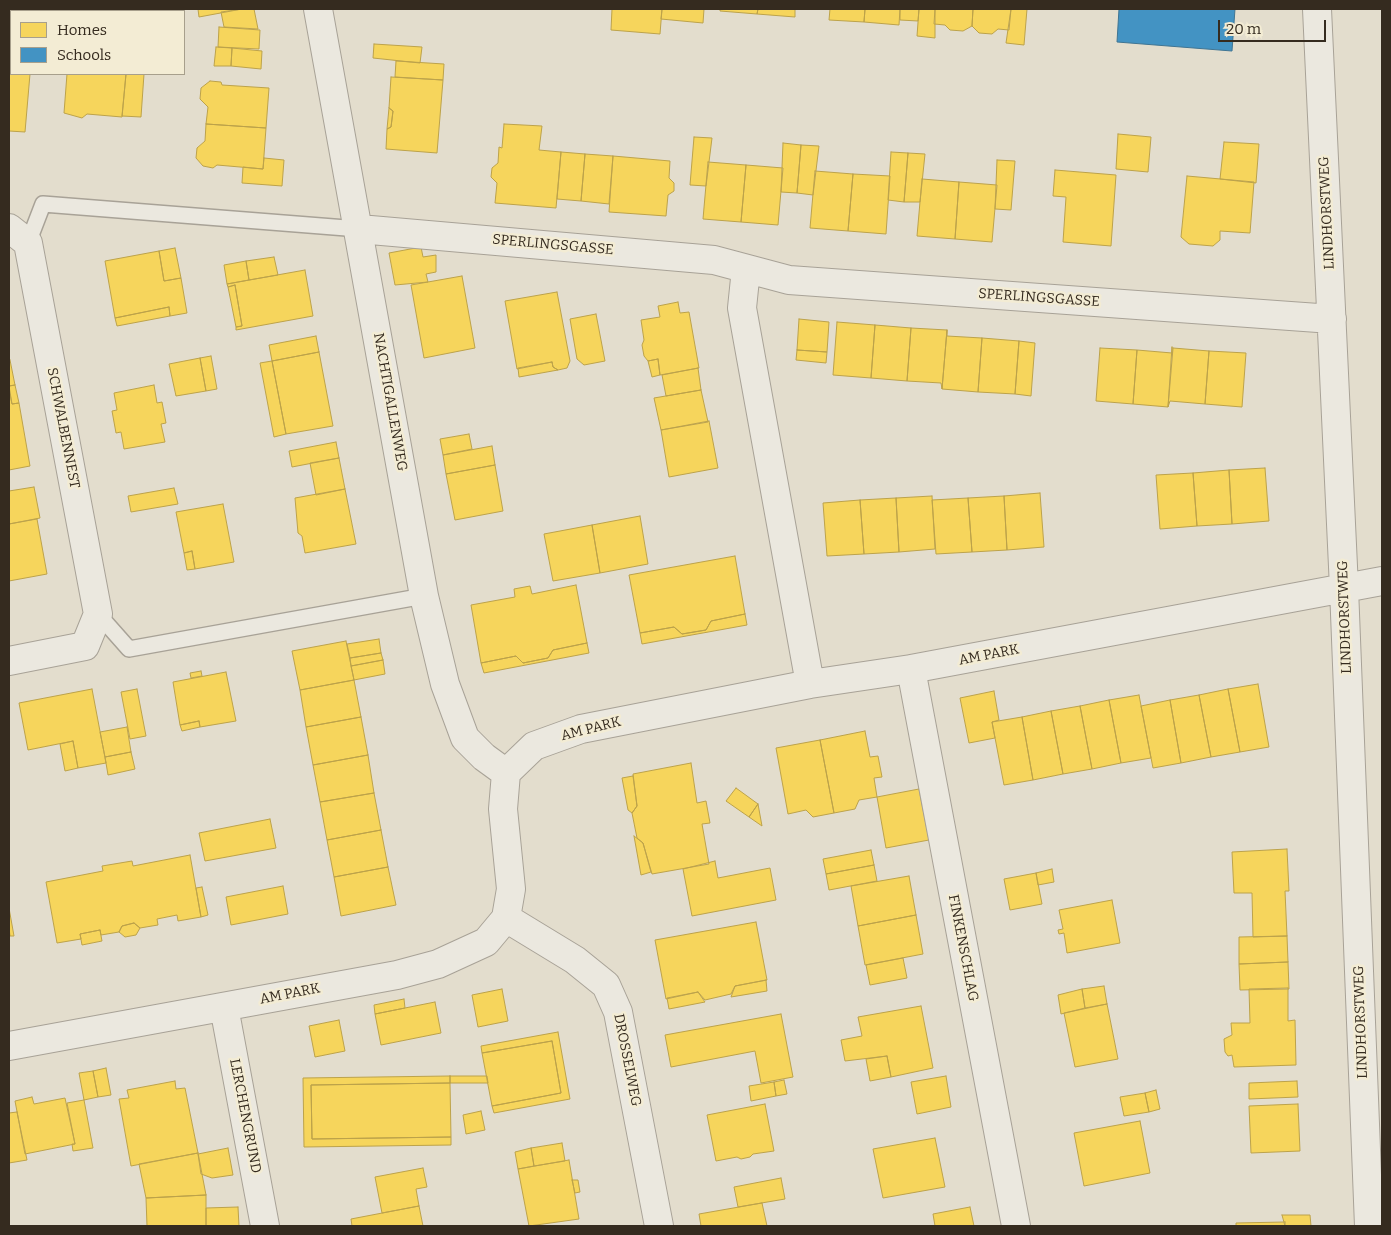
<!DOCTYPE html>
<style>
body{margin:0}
#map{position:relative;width:1391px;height:1235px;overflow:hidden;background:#e3ddcd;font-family:Bitter,serif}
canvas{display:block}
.frame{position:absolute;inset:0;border:10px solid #352b1f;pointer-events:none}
.legend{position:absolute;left:10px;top:10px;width:175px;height:65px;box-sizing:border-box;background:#f3ecd4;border:1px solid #a79f8c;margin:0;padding:6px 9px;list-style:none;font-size:15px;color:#352b1f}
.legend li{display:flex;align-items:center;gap:10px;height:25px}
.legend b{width:25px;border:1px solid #a79f8c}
.scale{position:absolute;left:1218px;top:20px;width:108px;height:22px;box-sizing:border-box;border:2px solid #352b1f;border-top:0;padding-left:6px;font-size:15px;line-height:18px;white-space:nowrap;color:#352b1f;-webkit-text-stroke:4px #f3ecd4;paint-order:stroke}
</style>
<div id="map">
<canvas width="1391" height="1235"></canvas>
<div class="frame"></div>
<ul class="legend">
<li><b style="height:14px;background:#f6d55c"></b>Homes</li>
<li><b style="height:14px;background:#4393c3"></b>Schools</li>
</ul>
<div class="scale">20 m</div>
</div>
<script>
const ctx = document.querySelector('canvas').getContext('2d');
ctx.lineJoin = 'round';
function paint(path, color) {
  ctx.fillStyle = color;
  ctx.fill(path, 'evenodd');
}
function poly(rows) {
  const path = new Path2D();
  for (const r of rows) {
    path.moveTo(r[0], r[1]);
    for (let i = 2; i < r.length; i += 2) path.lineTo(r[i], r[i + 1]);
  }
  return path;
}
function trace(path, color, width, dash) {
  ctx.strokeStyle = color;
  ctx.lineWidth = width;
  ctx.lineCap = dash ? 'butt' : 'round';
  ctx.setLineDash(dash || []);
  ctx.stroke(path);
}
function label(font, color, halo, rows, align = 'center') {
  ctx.font = font + ' Bitter,serif';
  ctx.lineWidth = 5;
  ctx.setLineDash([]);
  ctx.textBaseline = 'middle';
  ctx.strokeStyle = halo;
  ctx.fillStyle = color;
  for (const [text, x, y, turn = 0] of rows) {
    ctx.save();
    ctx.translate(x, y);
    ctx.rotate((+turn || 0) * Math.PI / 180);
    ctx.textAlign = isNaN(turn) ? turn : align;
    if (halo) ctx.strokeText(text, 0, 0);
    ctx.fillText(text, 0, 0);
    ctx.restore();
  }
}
const homes = poly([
 [198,9,242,9,199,17,198,9],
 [242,9,254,9,258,29,224,27,221,12,242,9],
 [612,9,662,9,660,34,611,30,612,9],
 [662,9,704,9,703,23,661,19,662,9],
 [720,9,758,9,757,14,720,11,720,9],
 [758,9,795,9,795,17,757,14,758,9],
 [830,9,865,9,864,22,829,20,830,9],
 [865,9,900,9,899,25,864,22,865,9],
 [900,9,919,9,918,21,900,20,900,9],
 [919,9,935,9,935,38,917,36,919,9],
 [935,9,973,9,972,26,963,31,950,30,945,25,934,24,935,9],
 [973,9,1011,9,1009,30,998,29,992,34,979,33,972,26,973,9],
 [1011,9,1027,9,1024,45,1006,43,1011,9],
 [219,27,260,30,259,49,218,47,219,27],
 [374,44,422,47,420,63,373,58,374,44],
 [216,47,232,48,231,66,214,66,216,47],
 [232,48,262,51,261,69,231,66,232,48],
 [9,56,11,56,11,74,30,74,25,132,9,131,9,56],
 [396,61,444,64,443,80,395,77,396,61],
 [67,74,126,74,122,117,87,114,82,118,64,113,67,74],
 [126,74,144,74,141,117,122,116,126,74],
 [391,77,443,80,437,153,386,149,387,129,391,127,393,111,389,108,391,77],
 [210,81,221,82,222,85,269,88,266,128,206,124,208,107,200,99,201,88,210,81],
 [389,108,393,111,391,127,387,129,389,108],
 [206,124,266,128,263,169,217,165,213,168,203,166,196,158,197,148,205,141,206,124],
 [504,124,542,126,539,150,561,152,556,208,495,203,497,183,491,177,492,168,498,163,499,147,502,148,504,124],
 [1118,134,1151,137,1148,172,1116,169,1118,134],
 [694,137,712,138,706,186,690,185,694,137],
 [1224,142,1259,144,1256,183,1220,179,1224,142],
 [783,143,801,145,797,193,781,192,783,143],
 [801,145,819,146,813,195,797,193,801,145],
 [561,152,585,154,581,201,557,199,561,152],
 [891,152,908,153,904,202,888,200,891,152],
 [908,153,925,154,920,202,904,202,908,153],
 [585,154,613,156,609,204,581,201,585,154],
 [613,156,670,161,669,178,674,183,674,191,668,195,666,216,609,212,613,156],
 [264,158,284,160,282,186,242,183,243,167,263,169,264,158],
 [997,160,1015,161,1011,210,995,209,997,160],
 [708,162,746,165,741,222,703,219,708,162],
 [746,165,783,168,778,225,741,222,746,165],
 [1055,170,1116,175,1111,246,1063,242,1066,197,1053,196,1055,170],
 [815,171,853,174,848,231,810,228,815,171],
 [853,174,890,176,886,234,848,231,853,174],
 [1187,176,1254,182,1250,233,1220,231,1220,240,1213,246,1189,244,1181,237,1187,176],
 [922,179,959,182,955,239,917,236,922,179],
 [959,182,997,185,992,242,955,239,959,182],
 [421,247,423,257,436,255,436,272,426,274,428,282,395,285,389,253,421,247],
 [175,248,181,278,164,281,159,251,175,248],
 [159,251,164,281,181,278,187,313,170,316,169,307,115,318,105,261,159,251],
 [274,257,278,275,249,280,246,261,274,257],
 [246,261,249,280,227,284,224,265,246,261],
 [305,270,313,316,236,330,236,327,242,326,235,285,228,287,227,284,305,270],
 [462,276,475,348,424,358,411,285,462,276],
 [235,285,242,326,236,327,228,287,235,285],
 [557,292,570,361,567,368,558,370,553,367,552,362,517,369,505,301,557,292],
 [678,302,680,313,689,312,699,368,660,375,658,359,648,361,644,356,642,345,644,340,641,320,660,317,658,306,678,302],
 [169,307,170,316,117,326,115,318,169,307],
 [596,314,605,361,584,365,577,359,570,319,596,314],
 [799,319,829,322,827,352,797,350,799,319],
 [837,322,875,325,871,378,833,375,837,322],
 [875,325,911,328,907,381,871,378,875,325],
 [911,328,947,330,942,389,941,383,907,381,911,328],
 [947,330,947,336,982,338,978,392,942,389,947,330],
 [316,336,319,352,272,361,269,345,316,336],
 [982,338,1019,341,1015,394,978,392,982,338],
 [1019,341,1035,343,1031,396,1015,394,1019,341],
 [1172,347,1168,407,1133,404,1137,350,1172,353,1172,347],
 [1100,348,1137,350,1133,404,1096,401,1100,348],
 [1173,348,1209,351,1205,404,1170,401,1168,407,1173,348],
 [797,350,827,352,826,363,796,360,797,350],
 [1209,351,1246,353,1242,407,1205,404,1209,351],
 [319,352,333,426,286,434,272,361,319,352],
 [211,356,217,389,206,391,200,358,211,356],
 [200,358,206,391,176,396,169,364,200,358],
 [658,359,660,375,652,377,648,361,658,359],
 [10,360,15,385,9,386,9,361,10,360],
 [272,361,286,434,274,437,260,363,272,361],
 [552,362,553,367,558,370,519,377,518,368,552,362],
 [698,368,701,390,666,396,662,375,698,368],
 [15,385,19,403,12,404,9,386,15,385],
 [154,385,157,403,162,402,166,423,161,424,165,442,124,449,121,432,116,433,112,411,117,410,114,393,154,385],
 [9,390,12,404,19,403,30,466,9,470,9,390],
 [701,390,708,422,661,430,654,398,701,390],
 [709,421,718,468,669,477,661,430,709,421],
 [469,434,472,449,443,455,440,439,469,434],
 [336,442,339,458,292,467,289,451,336,442],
 [492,446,495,465,446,474,443,455,492,446],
 [339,458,345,489,316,495,310,463,339,458],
 [495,465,503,511,455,520,446,474,495,465],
 [1265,468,1269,521,1232,524,1229,470,1265,468],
 [1229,470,1232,524,1197,526,1193,473,1229,470],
 [1193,473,1197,526,1160,529,1156,475,1193,473],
 [34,487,40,518,9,524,9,491,34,487],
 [174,488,178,504,131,512,128,496,174,488],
 [345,489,356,544,305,553,302,536,298,533,295,498,345,489],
 [1040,493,1044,547,1007,550,1004,496,1040,493],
 [932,496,935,549,899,552,896,498,932,496],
 [1004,496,1007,550,972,552,968,498,1004,496],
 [896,498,899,552,864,554,860,500,896,498],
 [968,498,972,552,936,554,932,500,968,498],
 [860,500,864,554,827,556,823,503,860,500],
 [223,504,234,562,195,569,192,551,184,553,176,512,223,504],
 [640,516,648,564,600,573,592,525,640,516],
 [37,519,47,574,9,581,9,524,37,519],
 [592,525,600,573,553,581,544,534,592,525],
 [192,551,195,569,187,570,184,553,192,551],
 [735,556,745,614,711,621,706,630,682,634,674,627,640,633,629,575,735,556],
 [576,585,587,643,553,650,548,658,523,663,516,656,481,663,471,605,515,597,514,589,530,586,532,594,576,585],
 [745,614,747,625,642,644,640,633,674,627,682,634,706,630,711,621,745,614],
 [379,639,381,653,350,658,347,644,379,639],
 [346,641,354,680,300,690,292,651,346,641],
 [587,643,589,653,484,673,481,663,516,656,523,663,548,658,553,650,587,643],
 [381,653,383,660,351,666,350,658,381,653],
 [383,660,385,674,354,680,351,666,383,660],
 [201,671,202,676,191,678,190,673,201,671],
 [226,672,236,721,200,727,199,721,180,725,173,682,226,672],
 [354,680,361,717,306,727,300,690,354,680],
 [1258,684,1269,747,1240,752,1228,689,1258,684],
 [92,689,106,763,78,768,73,741,28,750,19,703,92,689],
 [137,689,146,736,130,739,121,692,137,689],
 [1228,689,1240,752,1211,757,1199,695,1228,689],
 [994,691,999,720,992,722,995,738,969,743,960,698,994,691],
 [1139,695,1151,758,1121,763,1109,700,1139,695],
 [1199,695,1211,757,1181,763,1170,700,1199,695],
 [1109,700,1121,763,1092,769,1080,706,1109,700],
 [1170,700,1181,763,1153,768,1141,706,1170,700],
 [1080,706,1092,769,1063,774,1051,711,1080,706],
 [1051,711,1063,774,1033,780,1022,717,1051,711],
 [361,717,368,755,313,765,306,727,361,717],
 [1022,717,1033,780,1004,785,992,722,1022,717],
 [199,721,200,727,182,731,180,725,199,721],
 [127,727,131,752,105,757,100,732,127,727],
 [865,731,870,757,878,756,882,777,874,778,877,797,859,800,855,809,834,813,820,740,865,731],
 [820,740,834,813,813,817,806,810,788,814,776,748,820,740],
 [73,741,78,768,65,771,60,744,73,741],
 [131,752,135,769,108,775,105,757,131,752],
 [368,755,374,793,320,802,313,765,368,755],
 [691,763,697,803,706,801,710,823,702,824,709,864,652,874,643,843,637,838,632,813,637,806,633,774,691,763],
 [633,776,637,806,632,813,628,810,622,778,633,776],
 [736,788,758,804,749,817,726,801,736,788],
 [919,789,929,840,886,848,877,797,919,789],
 [374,793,381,830,327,840,320,802,374,793],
 [758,804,762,826,749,817,758,804],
 [270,819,276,848,205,861,199,833,270,819],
 [381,830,388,867,334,877,327,840,381,830],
 [634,836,643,843,651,872,641,875,634,836],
 [1287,849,1289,891,1285,891,1287,936,1253,937,1252,893,1234,893,1232,852,1287,849],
 [871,850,874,865,826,874,823,859,871,850],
 [190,855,201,917,178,921,177,915,157,919,158,925,140,928,134,923,122,926,119,932,101,935,100,930,80,934,81,939,57,943,46,882,103,871,102,866,132,861,133,866,190,855],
 [715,861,718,878,770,868,776,900,692,916,683,869,715,861],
 [874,865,877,881,829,890,826,874,874,865],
 [388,867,396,905,341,916,334,877,388,867],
 [1052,869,1054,882,1038,885,1036,873,1052,869],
 [1036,873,1042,904,1010,910,1004,879,1036,873],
 [909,876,916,915,858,926,851,886,909,876],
 [283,886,288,914,231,925,226,897,283,886],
 [202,887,208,915,201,917,196,888,202,887],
 [1112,900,1120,943,1067,953,1064,933,1059,934,1058,930,1063,929,1059,910,1112,900],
 [9,908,14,936,10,936,9,928,9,908],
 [916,915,923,954,865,965,858,926,916,915],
 [756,922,767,980,735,986,731,994,705,1000,698,992,666,999,655,940,756,922],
 [134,923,140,928,136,935,125,937,119,932,122,926,134,923],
 [100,930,102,941,82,945,80,934,100,930],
 [1287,936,1288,962,1239,964,1239,937,1287,936],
 [903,958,907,978,870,985,866,965,903,958],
 [1288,962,1289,989,1240,990,1239,964,1288,962],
 [766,980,767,991,731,997,735,986,766,980],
 [1104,986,1107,1004,1085,1008,1082,989,1104,986],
 [1288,988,1288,1021,1295,1020,1296,1065,1234,1067,1232,1055,1228,1056,1225,1052,1224,1039,1232,1035,1231,1023,1250,1023,1249,989,1288,988],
 [502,989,508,1021,478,1027,472,995,502,989],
 [1082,989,1085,1008,1061,1014,1058,995,1082,989],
 [698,992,705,1002,669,1009,667,998,698,992],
 [404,999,405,1008,375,1014,374,1005,404,999],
 [435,1002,441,1033,381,1045,375,1014,435,1002],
 [1107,1004,1118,1059,1075,1067,1064,1013,1107,1004],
 [921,1006,933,1068,891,1077,887,1056,845,1061,841,1040,862,1036,858,1017,921,1006],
 [781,1014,793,1077,761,1083,755,1051,671,1067,665,1035,781,1014],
 [339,1020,345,1051,315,1057,309,1026,339,1020],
 [558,1032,570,1099,494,1113,492,1106,561,1093,552,1041,482,1053,481,1046,558,1032],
 [552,1041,561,1093,492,1106,482,1053,552,1041],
 [887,1056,891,1077,870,1081,866,1059,887,1056],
 [106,1068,111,1095,98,1097,93,1071,106,1068],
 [93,1071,98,1097,84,1100,79,1073,93,1071],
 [450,1076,450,1083,311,1085,312,1139,451,1137,451,1145,304,1147,303,1078,450,1076],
 [450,1076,487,1076,488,1083,450,1083,450,1076],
 [946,1076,951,1107,917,1114,911,1082,946,1076],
 [784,1080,787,1094,776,1096,774,1082,784,1080],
 [175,1081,176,1089,185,1088,198,1153,131,1166,119,1099,129,1098,127,1090,175,1081],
 [1297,1081,1298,1097,1249,1099,1249,1083,1297,1081],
 [774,1082,776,1096,751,1101,749,1086,774,1082],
 [450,1083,451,1137,312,1139,311,1085,450,1083],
 [1156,1090,1160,1109,1149,1112,1145,1093,1156,1090],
 [1145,1093,1149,1112,1124,1116,1120,1097,1145,1093],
 [32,1097,34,1104,65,1098,75,1144,25,1154,15,1101,32,1097],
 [84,1100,93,1148,73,1151,72,1144,75,1144,67,1103,84,1100],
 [765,1104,774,1151,753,1154,750,1157,741,1159,737,1157,716,1161,707,1115,765,1104],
 [1298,1104,1300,1151,1251,1153,1249,1106,1298,1104],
 [481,1111,485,1130,466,1134,463,1115,481,1111],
 [17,1112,27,1160,9,1163,9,1113,17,1112],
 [1140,1121,1150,1173,1084,1186,1074,1133,1140,1121],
 [935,1138,945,1187,883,1198,873,1149,935,1138],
 [562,1143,565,1161,534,1166,531,1148,562,1143],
 [228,1148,233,1175,212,1178,201,1174,198,1154,228,1148],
 [531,1148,534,1166,518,1169,515,1152,531,1148],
 [198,1153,206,1195,146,1198,139,1164,198,1153],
 [569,1160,579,1219,529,1226,518,1169,569,1160],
 [423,1168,427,1187,416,1189,419,1206,382,1213,375,1177,423,1168],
 [781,1178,785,1199,738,1207,734,1187,781,1178],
 [572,1180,578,1180,580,1192,575,1193,572,1180],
 [206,1195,206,1226,147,1226,146,1198,206,1195],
 [762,1203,767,1226,701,1226,699,1214,762,1203],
 [419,1206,423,1226,352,1226,351,1219,419,1206],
 [238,1207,239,1226,206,1226,206,1208,238,1207],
 [970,1207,974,1226,935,1226,933,1214,970,1207],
 [1282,1215,1310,1215,1311,1226,1285,1226,1282,1215],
 [1285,1222,1285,1226,1236,1226,1236,1223,1285,1222]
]);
paint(homes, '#f6d55c');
trace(homes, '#bca24a', 1);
const schools = poly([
 [1119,9,1235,9,1232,51,1117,42,1119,9]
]);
paint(schools, '#4393c3');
trace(schools, '#3f7492', 1);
const lane = poly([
 [28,243,43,204,359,229],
 [98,614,129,649,424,596]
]);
const street = poly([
 [318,9,424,596,445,684,465,738,484,757,506,773],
 [1317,9,1344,588,1369,1226],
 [9,228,28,243,98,614,85,646,9,661],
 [359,229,714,260,789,280,1332,319],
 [746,269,742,308,810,684],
 [911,669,1016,1226],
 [506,918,575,960,606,985,618,1012,659,1226],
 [224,1007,265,1226],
 [9,1046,397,975,438,964,486,942,506,918,511,889,503,809,506,773,534,746,581,729,810,684,911,669,1382,581]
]);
trace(lane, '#a8a297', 18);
trace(street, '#a8a297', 30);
trace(lane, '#ebe8df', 15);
trace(street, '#ebe8df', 28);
label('14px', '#352b1f', '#f3ecd4', [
 ["LINDHORSTWEG",1327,213,-93],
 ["SPERLINGSGASSE",553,245,5],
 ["SPERLINGSGASSE",1039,298,4],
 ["NACHTIGALLENWEG",390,402,80],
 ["SCHWALBENNEST",63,428,79],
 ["LINDHORSTWEG",1345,617,-92],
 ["AM PARK",989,655,-11],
 ["AM PARK",591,729,-14],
 ["FINKENSCHLAG",963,948,79],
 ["AM PARK",290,994,-11],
 ["LINDHORSTWEG",1361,1022,-92],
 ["DROSSELWEG",627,1060,79],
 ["LERCHENGRUND",245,1116,79]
]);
</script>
